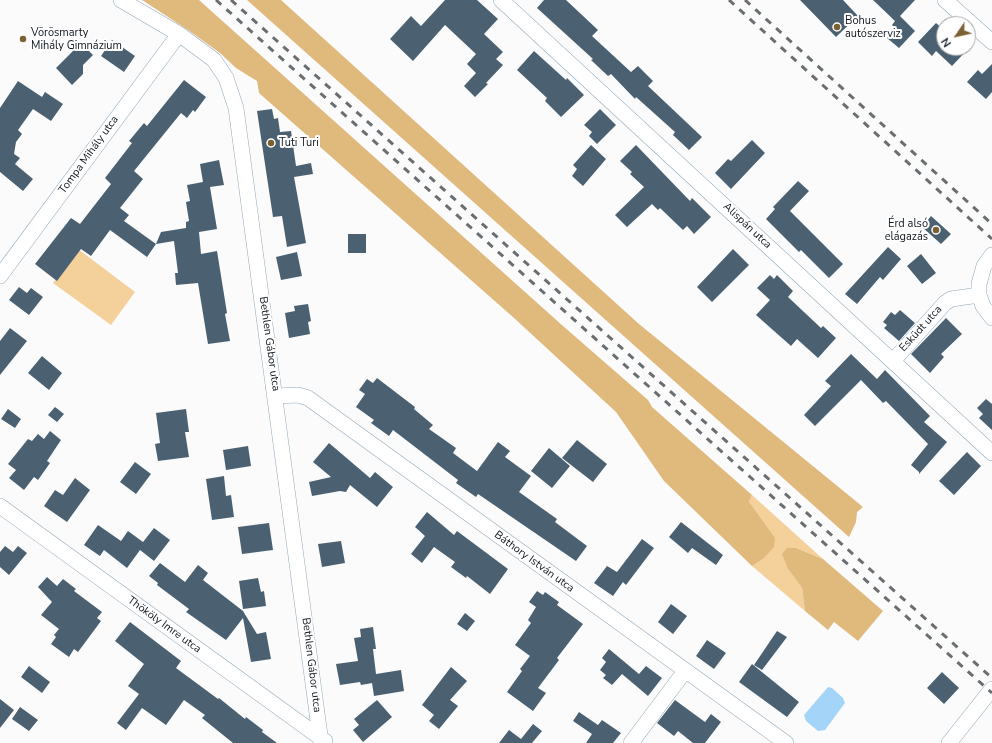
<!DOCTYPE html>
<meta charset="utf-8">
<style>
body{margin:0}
#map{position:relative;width:992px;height:743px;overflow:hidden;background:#fbfbfb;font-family:"Nunito Sans",sans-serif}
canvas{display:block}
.north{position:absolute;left:936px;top:16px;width:40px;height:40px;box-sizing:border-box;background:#fff;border:1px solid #9fa2a5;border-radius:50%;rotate:236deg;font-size:11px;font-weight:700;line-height:16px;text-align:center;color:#0f171e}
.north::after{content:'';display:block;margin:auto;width:14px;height:18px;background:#7c6032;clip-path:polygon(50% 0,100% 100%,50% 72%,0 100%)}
</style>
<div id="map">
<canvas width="992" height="743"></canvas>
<div class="north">N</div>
</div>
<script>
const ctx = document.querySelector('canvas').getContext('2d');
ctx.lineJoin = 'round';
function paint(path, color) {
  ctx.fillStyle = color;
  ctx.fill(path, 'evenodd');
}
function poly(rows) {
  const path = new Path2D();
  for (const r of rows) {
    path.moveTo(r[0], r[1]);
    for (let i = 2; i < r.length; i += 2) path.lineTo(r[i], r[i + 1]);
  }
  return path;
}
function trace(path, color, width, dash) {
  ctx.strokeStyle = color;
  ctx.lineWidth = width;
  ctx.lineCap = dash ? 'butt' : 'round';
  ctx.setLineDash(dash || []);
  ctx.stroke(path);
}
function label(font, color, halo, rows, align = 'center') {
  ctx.font = font + ' "Nunito Sans",sans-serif';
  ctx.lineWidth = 4;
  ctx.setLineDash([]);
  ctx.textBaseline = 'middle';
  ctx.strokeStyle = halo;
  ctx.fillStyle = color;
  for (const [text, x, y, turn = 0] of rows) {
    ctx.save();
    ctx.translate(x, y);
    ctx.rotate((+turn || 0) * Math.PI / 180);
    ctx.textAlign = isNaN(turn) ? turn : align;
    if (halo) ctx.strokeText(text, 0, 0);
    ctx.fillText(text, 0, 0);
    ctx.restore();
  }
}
paint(poly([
 [78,249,135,292,111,325,53,283],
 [752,495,823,559,796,548,788,569,802,588,805,611,752,566,763,559,749,502]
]), '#f4d09a');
paint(poly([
 [142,0,199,0,563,326,648,400,652,407,752,495,749,502,775,538,774,547,763,559,752,566,664,481,616,412,514,318,259,93,257,81,236,68,220,53,188,30],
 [247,0,281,0,639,324,863,507,857,512,856,522,849,537],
 [787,548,796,548,823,559,883,611,858,641,834,622,828,630,805,611,802,588,788,569,782,554]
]), '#e0b97d');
paint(poly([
 [828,687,832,688,843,698,845,703,825,730,818,731,806,721,804,715]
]), '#a4d5f8');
paint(poly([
 [445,0,477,0,498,19,484,34,503,52,496,59,503,65,486,83,488,84,475,97,464,86,476,73,467,64,476,54,445,25,413,61,390,39,411,16,421,26],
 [544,0,566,0,598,30,592,36,631,72,638,66,653,81,648,86,702,137,689,150,673,135,675,132,636,97,635,99,611,74,608,76,591,60,593,59,537,8],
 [800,0,843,0,858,16,836,37],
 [873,0,915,0,900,16,915,31,899,48,887,38,896,29,892,25,895,21],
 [936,23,944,30,944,48,969,48,952,66,936,51,932,56,918,42],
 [112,40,135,56,124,72,101,56],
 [81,43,93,55,83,65,83,74,72,85,56,68],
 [534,51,566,80,567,78,584,95,561,117,545,101,547,98,517,70],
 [992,64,992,92,986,99,967,82,978,70,982,74],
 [184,80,206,97,195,112,193,110,187,118,181,113,134,171,143,179,120,208,129,215,124,221,156,244,147,257,110,230,91,256,81,249,57,281,35,264,71,218,80,224,111,184,105,178,132,143,129,141,144,123,147,126],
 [18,81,42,97,45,92,63,104,51,121,33,109,18,130,22,134,16,142,14,154,20,158,15,164,33,179,23,191,0,172,0,108],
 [272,109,274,119,278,118,280,132,291,131,296,166,311,163,313,174,294,177,306,243,287,247,282,216,273,217,257,111],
 [600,109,616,125,597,144,589,136,592,132,584,125],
 [752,140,765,153,731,189,715,173,728,159,731,161],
 [591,145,606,159,583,186,572,176,577,169,573,165],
 [636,145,690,201,692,198,711,217,694,234,687,226,683,230,660,208,658,210,652,204,627,227,615,215,644,187,630,174,632,172,620,161],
 [219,160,224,185,210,187,217,229,199,232,201,254,217,251,227,313,225,314,230,341,208,344,198,283,176,285,175,273,178,273,174,241,156,244,161,232,186,228,186,222,189,221,186,202,190,201,187,185,203,182,200,164],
 [798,181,809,191,790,211,843,264,829,278,801,250,799,252,766,219,775,209,773,207],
 [931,216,951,234,941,244,922,227],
 [348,234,366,234,366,253,348,253],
 [888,247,901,259,883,280,880,277,857,304,845,294],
 [733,249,749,265,712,302,697,287],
 [297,252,302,276,281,280,276,257],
 [921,254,936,273,922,284,907,266],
 [770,275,774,279,777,275,793,291,788,297,821,328,823,326,836,338,818,358,797,339,791,346,756,315,770,300,757,288],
 [19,287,27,293,31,288,43,297,29,315,9,300],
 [308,304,311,321,308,322,310,334,289,338,285,313,295,311,294,306],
 [900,310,915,323,899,341,884,328,887,325,883,322,891,312,895,315],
 [946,318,962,334,941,354,944,357,930,373,911,354],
 [10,328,27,341,0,375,0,341],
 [851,354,877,379,885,370,930,416,924,422,947,442,919,474,919,472,911,465,928,444,886,401,883,403,861,380,815,426,804,415,831,386,825,381],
 [42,356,62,373,49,390,28,373],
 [377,378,415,407,414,409,433,425,429,429,456,448,453,453,477,471,498,442,510,451,505,457,531,476,519,492,557,519,555,522,587,546,576,561,478,494,476,497,456,483,458,480,393,430,389,436,371,423,374,420,356,407,365,394,359,390,367,379,373,383],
 [986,399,992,404,992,430,979,418,983,414,977,408],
 [55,407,64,414,57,422,48,415],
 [8,409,21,419,15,428,1,419],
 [186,409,189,432,185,432,189,457,158,461,155,444,160,443,156,413],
 [50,431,61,440,47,461,50,463,38,480,34,477,24,490,9,478,16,470,8,464,28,439,32,441,38,434,44,439],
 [577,440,607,464,593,482,562,458],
 [329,443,370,478,375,472,393,487,377,507,350,485,346,492,340,491,312,496,309,482,331,477,313,462],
 [248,446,251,466,226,470,223,450],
 [549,448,570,466,552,488,531,471],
 [967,452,981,466,954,495,939,481],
 [135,462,151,474,136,494,120,482],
 [224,476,226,496,231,495,234,517,212,520,206,479],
 [75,478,90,490,67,522,44,506,55,490,63,495],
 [427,512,454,535,457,531,508,569,490,594,467,576,466,578,451,567,455,562,434,547,422,563,411,554,425,536,415,527],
 [681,522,723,555,716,565,692,548,688,553,669,537],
 [269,523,273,550,242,554,238,527],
 [98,525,121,541,128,531,143,542,154,528,170,540,154,561,140,550,127,568,104,550,100,556,84,545],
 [642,539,654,548,626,585,623,582,613,596,594,583,607,566,617,572],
 [341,541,345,563,322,567,318,544],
 [5,546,13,552,18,546,27,553,9,575,0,567,0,552],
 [160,563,185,582,198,565,208,573,203,580,243,611,257,634,266,632,271,659,251,662,243,618,226,640,186,612,189,609,157,585,158,583,149,576],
 [47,577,57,586,63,579,76,589,74,591,102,612,97,618,101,621,78,652,74,649,69,657,51,644,56,637,54,635,59,629,41,615,52,602,38,587],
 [258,578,261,592,264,591,266,606,243,609,239,581],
 [537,591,543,595,545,592,559,602,557,605,583,624,557,658,559,660,538,688,546,693,533,711,507,692,522,671,520,669,530,656,515,645,531,623,528,620,536,607,529,602],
 [671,604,687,616,673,634,658,622],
 [465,613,475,621,467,631,457,624],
 [130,622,181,661,176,668,218,699,219,698,245,719,246,717,263,730,262,732,277,743,233,743,202,718,205,715,184,700,166,725,142,708,126,730,117,723,139,694,128,686,144,664,115,641],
 [373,627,376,649,373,649,376,674,401,670,404,691,374,696,372,683,361,685,360,682,340,685,336,664,358,661,354,638,361,637,360,629],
 [777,631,787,637,762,670,754,665],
 [707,640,726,653,714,669,696,656],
 [609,649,639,674,646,666,662,678,648,696,622,674,612,685,603,678,606,675,600,670,606,662,602,658],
 [752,664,799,702,787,717,739,682],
 [29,666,50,682,42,693,21,677],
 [451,667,467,681,450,700,458,706,439,729,429,721,434,715,422,705],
 [942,672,959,688,944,704,927,688],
 [0,699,14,710,0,728],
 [377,700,392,717,363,742,353,730,359,725,354,719],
 [675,700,705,722,711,714,721,722,705,743,693,743,678,731,674,736,657,723],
 [20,707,38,720,29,731,12,719],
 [579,712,598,725,602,720,621,733,613,743,586,743,592,734,573,721],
 [533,724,542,731,532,743,499,743,509,730,521,739]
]), '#4b6171');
const minor = poly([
 [121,0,179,34,214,60,226,78,236,108,321,743],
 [501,0,992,453],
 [945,0,992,42],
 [992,255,984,266,979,284,979,295,983,306,992,318],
 [0,276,179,34],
 [893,361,945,303,951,299,979,295],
 [276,396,298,395,308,398,786,743],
 [0,506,325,741],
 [631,743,685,671],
 [949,743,992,689]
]);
trace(minor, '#8fa7b9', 16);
trace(minor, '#fff', 15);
trace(poly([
 [216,0,992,693],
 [231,0,992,678],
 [729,0,992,239],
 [745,0,992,224]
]), '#696e72', 3, [7, 7]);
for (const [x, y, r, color] of [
 [837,27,4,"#7c6032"],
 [23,39,4,"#7c6032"],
 [271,143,4,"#7c6032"],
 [936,230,4,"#7c6032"]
]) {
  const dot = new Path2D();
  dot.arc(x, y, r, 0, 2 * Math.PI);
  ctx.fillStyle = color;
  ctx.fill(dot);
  trace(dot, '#fff', 1.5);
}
label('11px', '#0f171e', '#fff', [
 ["Bohus",845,21],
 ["autószerviz",845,34],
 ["Vörösmarty",31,33],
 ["Mihály Gimnázium",31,46],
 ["Tuti Turi",279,143],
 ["Érd alsó",928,224,"right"],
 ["elágazás",928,237,"right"]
], 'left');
label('11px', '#0f171e', '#fff', [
 ["Tompa Mihály utca",89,155,-54],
 ["Alispán utca",747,226,43],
 ["Esküdt utca",921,329,-48],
 ["Bethlen Gábor utca",269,344,82],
 ["Báthory István utca",534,562,36],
 ["Thököly Imre utca",164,625,36],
 ["Bethlen Gábor utca",311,665,83]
]);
</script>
